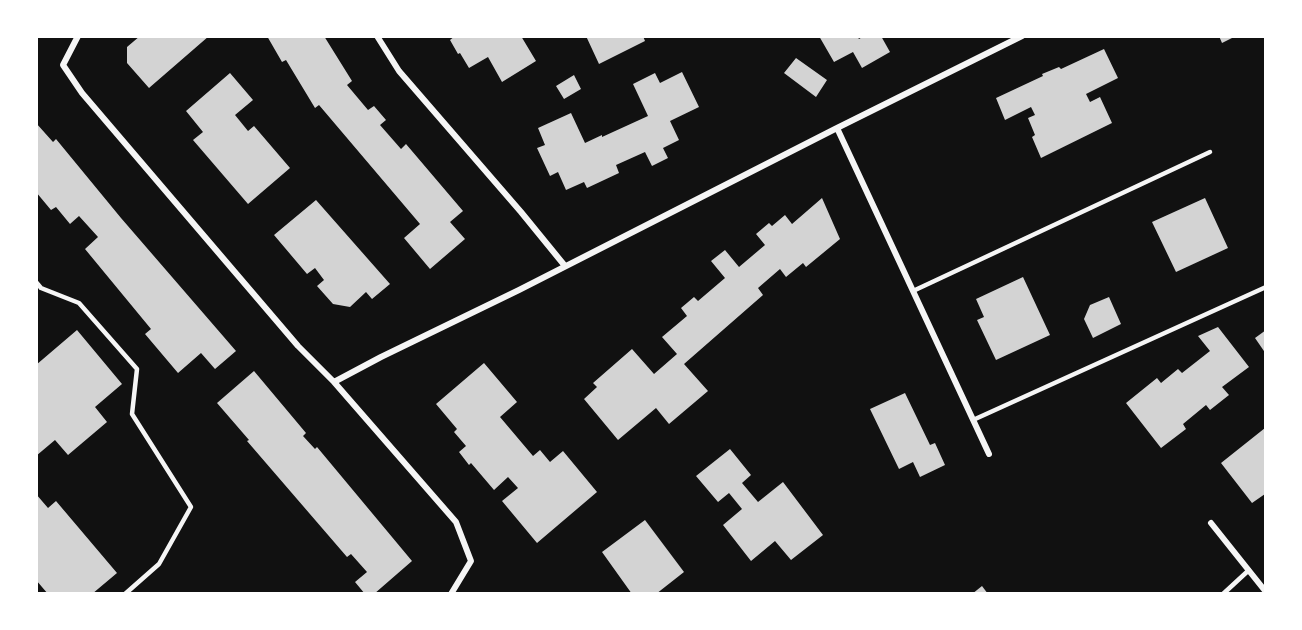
<!DOCTYPE html>
<style>
body{margin:0}
#map{position:relative;width:1302px;height:630px;overflow:hidden;background:#111;font-family:"Times New Roman",serif}
canvas{display:block}
.frame{position:absolute;inset:0;border:38px solid #fff;pointer-events:none}
</style>
<div id="map">
<canvas width="1302" height="630"></canvas>
<div class="frame"></div>
</div>
<script>
const ctx = document.querySelector('canvas').getContext('2d');
ctx.lineJoin = 'round';
function paint(path, color) {
  ctx.fillStyle = color;
  ctx.fill(path, 'evenodd');
}
function poly(rows) {
  const path = new Path2D();
  for (const r of rows) {
    path.moveTo(r[0], r[1]);
    for (let i = 2; i < r.length; i += 2) path.lineTo(r[i], r[i + 1]);
  }
  return path;
}
function trace(path, color, width, dash) {
  ctx.strokeStyle = color;
  ctx.lineWidth = width;
  ctx.lineCap = dash ? 'butt' : 'round';
  ctx.setLineDash(dash || []);
  ctx.stroke(path);
}
paint(poly([
 [140,36,209,36,149,88,127,63,127,47],
 [267,36,324,36,352,81,347,85,368,110,374,106,386,120,380,125,401,149,406,144,463,211,450,222,465,239,430,269,404,238,420,224,319,105,315,108,286,60,282,62],
 [455,36,521,36,536,61,502,82,488,57,469,68,460,53,458,54,450,40],
 [586,36,643,36,645,41,599,64],
 [819,36,857,36,859,39,864,36,881,36,890,52,862,68,853,52,834,62],
 [1219,36,1236,36,1222,43],
 [1104,49,1118,78,1086,94,1090,102,1100,97,1112,123,1041,158,1032,137,1035,135,1028,118,1035,115,1031,107,1005,120,996,98,1043,76,1042,74,1059,67,1061,69],
 [796,58,827,80,816,97,784,73],
 [682,72,699,107,670,121,679,140,663,148,668,158,652,166,645,152,616,165,619,173,587,188,584,182,566,190,558,172,550,176,537,148,545,145,538,128,571,113,585,143,602,135,602,137,648,116,633,84,655,73,660,83],
 [230,73,253,100,235,115,248,131,254,126,290,168,248,204,193,140,203,132,186,111],
 [574,75,581,89,564,99,556,86],
 [36,123,53,142,56,139,121,218,236,351,215,369,201,353,178,373,145,334,151,329,85,249,98,237,79,216,70,224,56,207,51,210,36,192],
 [822,198,840,239,806,267,803,263,786,277,780,269,758,288,763,295,684,364,708,391,669,424,656,408,618,440,584,399,597,387,593,383,632,349,654,374,677,354,662,337,687,316,681,308,694,297,698,301,725,278,711,261,725,250,739,267,765,245,756,234,769,223,772,226,785,215,792,224],
 [1205,198,1228,248,1176,272,1152,222],
 [316,200,390,284,372,299,366,292,350,307,333,304,317,286,324,280,315,268,307,274,274,235],
 [1023,277,1050,335,996,360,977,320,984,317,976,299],
 [1109,297,1121,324,1093,338,1084,319,1090,305],
 [1218,327,1249,367,1222,387,1229,395,1210,410,1206,405,1183,424,1186,429,1161,448,1126,403,1157,378,1161,383,1178,369,1182,373,1210,351,1198,336],
 [77,330,122,384,95,407,107,422,68,455,55,440,36,456,36,365],
 [1266,330,1266,354,1255,338],
 [484,363,517,402,500,417,533,456,540,450,550,462,563,451,597,492,537,543,502,501,518,488,508,477,494,490,471,463,469,465,459,452,466,446,454,432,457,429,436,404],
 [254,371,306,433,303,436,315,449,317,447,412,561,374,594,365,594,355,582,367,572,351,554,347,557,247,441,249,440,217,403],
 [905,393,930,445,935,443,945,465,920,477,913,462,899,469,870,409],
 [1265,428,1266,495,1265,494,1252,503,1221,463],
 [730,449,751,475,742,483,758,502,783,482,823,535,791,560,775,541,751,561,723,525,742,509,729,493,718,502,696,476],
 [36,494,48,508,56,501,117,573,92,594,48,594,36,580],
 [645,520,684,572,656,594,632,594,602,552],
 [982,586,988,594,972,594]
]), '#d3d3d3');
trace(poly([
 [36,282,41,288,79,303,137,369,132,414,191,507,159,564,125,594],
 [913,291,1210,152],
 [973,420,1266,287],
 [1223,594,1249,570]
]), '#f5f5f5', 4.5);
trace(poly([
 [78,36,63,65,82,93,298,346,334,382],
 [377,36,399,71,521,212,565,266],
 [989,454,837,128,1022,36],
 [1211,523,1266,592],
 [451,594,471,561,456,522,334,382,381,357,519,290,837,128]
]), '#f5f5f5', 6);
</script>
